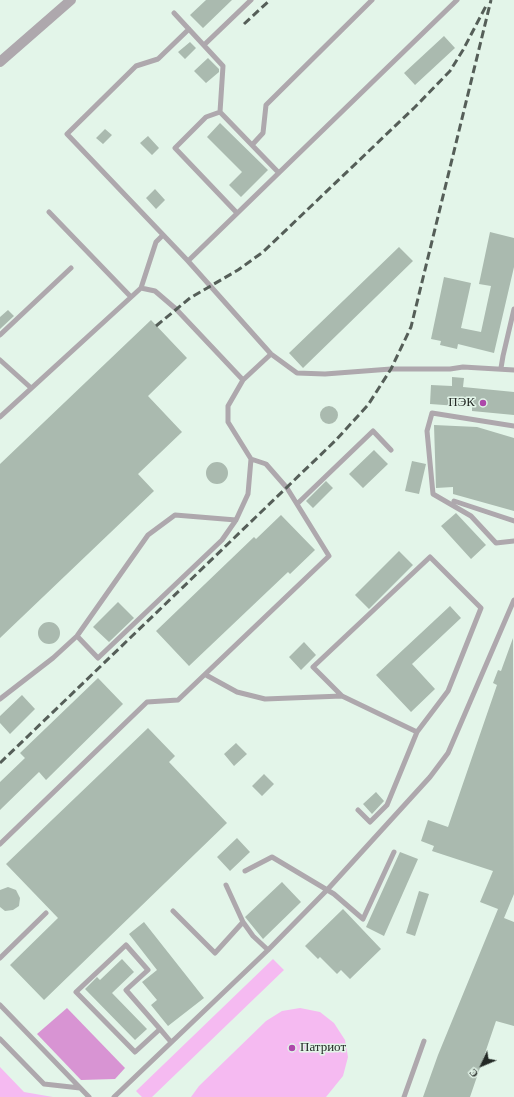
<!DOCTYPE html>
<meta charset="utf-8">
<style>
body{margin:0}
#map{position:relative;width:514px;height:1097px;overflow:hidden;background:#e3f5e9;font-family:Georgia,serif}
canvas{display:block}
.north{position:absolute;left:462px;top:1045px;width:40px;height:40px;-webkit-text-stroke:3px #e3f5e9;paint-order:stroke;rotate:226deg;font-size:11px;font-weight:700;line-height:16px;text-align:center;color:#232925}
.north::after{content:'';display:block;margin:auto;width:14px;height:18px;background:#232925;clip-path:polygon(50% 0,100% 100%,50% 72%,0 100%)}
</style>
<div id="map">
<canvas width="514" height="1097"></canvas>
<div class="north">С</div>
</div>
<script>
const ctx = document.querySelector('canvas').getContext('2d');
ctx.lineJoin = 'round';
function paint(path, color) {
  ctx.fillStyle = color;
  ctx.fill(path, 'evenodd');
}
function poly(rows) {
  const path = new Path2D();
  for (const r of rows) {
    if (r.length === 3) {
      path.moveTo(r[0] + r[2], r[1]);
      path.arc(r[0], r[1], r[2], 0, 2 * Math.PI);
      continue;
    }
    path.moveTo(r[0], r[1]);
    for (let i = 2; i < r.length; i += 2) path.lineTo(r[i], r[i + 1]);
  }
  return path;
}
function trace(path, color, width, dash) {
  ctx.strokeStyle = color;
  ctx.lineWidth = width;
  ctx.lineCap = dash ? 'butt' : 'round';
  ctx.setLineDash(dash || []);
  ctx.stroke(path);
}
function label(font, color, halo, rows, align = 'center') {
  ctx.font = font + ' Georgia,serif';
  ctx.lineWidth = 3;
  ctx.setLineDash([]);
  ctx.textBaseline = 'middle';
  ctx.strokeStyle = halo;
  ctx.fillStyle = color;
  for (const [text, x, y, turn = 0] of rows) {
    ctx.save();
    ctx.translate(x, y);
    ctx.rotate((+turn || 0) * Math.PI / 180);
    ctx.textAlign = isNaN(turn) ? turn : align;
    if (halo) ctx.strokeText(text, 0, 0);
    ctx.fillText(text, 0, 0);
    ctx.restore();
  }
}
paint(poly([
 [273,959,284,970,152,1097,142,1097,136,1091],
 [300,1008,320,1012,334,1023,345,1040,348,1057,343,1076,326,1097,191,1097,199,1086,266,1021,282,1011],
 [0,1067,24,1092,53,1097,0,1097]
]), '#f5baf1');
paint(poly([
 [67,1008,125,1068,115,1079,81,1080,37,1034]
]), '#d894d3');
paint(poly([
 [206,0,232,0,203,28,190,15],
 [444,36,455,48,415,85,404,73],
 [190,42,196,48,185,59,178,52],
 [208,58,219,69,219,72,206,83,194,71],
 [220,123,268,170,241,197,229,185,242,172,207,137],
 [105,129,112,135,103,144,96,138],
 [148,136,159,148,152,155,140,143],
 [155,189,165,200,156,209,146,198],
 [490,232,514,238,514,267,494,353,458,344,457,349,440,345,441,341,431,339,444,277,471,283,461,328,481,332,491,286,479,284],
 [399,247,413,261,303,368,289,353],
 [8,310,14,316,0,329,0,317],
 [151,320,187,358,148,396,182,432,138,474,154,491,0,638,0,464],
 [452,377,464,378,463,387,514,392,514,415,472,411,472,407,430,404,431,385,452,386],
 [329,415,9],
 [434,425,477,427,514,438,514,511,453,494,453,487,436,488],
 [374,450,388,464,363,488,349,474],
 [412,461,426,464,419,494,405,491],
 [217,473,11],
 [326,481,333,488,313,508,306,501],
 [456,513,486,545,471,559,441,526],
 [281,515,315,550,290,574,288,572,189,666,156,631,254,537,256,539],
 [399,551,413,565,369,609,355,595],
 [118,602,134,618,109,642,93,627],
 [450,606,461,618,412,664,435,689,411,712,376,675],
 [49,633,11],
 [513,638,514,894,504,918,514,922,514,1026,496,1021,470,1097,423,1097,438,1055,498,909,480,902,493,871,432,851,434,846,421,841,428,820,448,827,497,685,493,683,498,670,501,671],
 [304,642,316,655,301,670,289,657],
 [98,678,123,704,46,780,39,772,0,810,0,782,25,758,20,753],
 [22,695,35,709,10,734,0,723,0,716],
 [148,728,175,756,169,762,227,823,44,1000,10,965,58,918,6,864],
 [236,743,247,754,234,766,224,754],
 [264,774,274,784,262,796,252,786],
 [376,792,384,801,372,814,363,804],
 [237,838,250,852,230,871,217,857],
 [400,852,418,859,384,936,366,927],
 [282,882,301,902,263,939,245,917],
 [8,887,16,890,20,898,19,906,13,910,5,911,0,907,0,890],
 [419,891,429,894,415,936,406,933],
 [343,909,381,949,350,979,341,970,337,974,320,957,318,959,305,946],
 [144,922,204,998,168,1026,151,1005,157,1000,142,982,157,970,129,934],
 [122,959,134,972,112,993,147,1029,135,1040,85,989,97,977,100,980]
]), '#aabaaf');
trace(poly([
 [457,0,188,261,271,354,297,373,325,374,391,369,450,369,463,367,514,370],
 [174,13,223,66,220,112,278,172],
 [204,45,251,0],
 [220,112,206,117,175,148,237,213],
 [252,145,263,133,266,105,372,0],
 [49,212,131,297],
 [188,261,67,134,136,66,158,59,189,29],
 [141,288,155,291,176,309,243,380],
 [0,335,71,268],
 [0,360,30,387],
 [501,368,503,356,514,309],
 [0,417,141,288,156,242,163,235],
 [514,426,432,413,427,431,433,494,471,516,496,543,514,541],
 [454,501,514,521],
 [297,504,373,431,391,450],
 [77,636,98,658,222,540,236,520,248,494,251,459,228,422,228,406,243,380,271,354],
 [206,675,237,692,265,699,342,696,313,667,430,557,481,608,448,691,417,732,342,696],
 [0,699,53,658,77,636,148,535,175,515,236,520],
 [358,810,370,822,387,805,417,732],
 [0,844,147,702,178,700,329,556,287,488,266,464,251,459],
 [245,871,272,857,334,894,363,919,394,852],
 [226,885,243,922,253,936,268,950],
 [173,911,215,953,243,922],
 [0,958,46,913],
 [0,1005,89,1097],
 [160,1029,135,1052,76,992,126,945,148,970,126,990,160,1029,171,1042],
 [0,1039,44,1084,80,1088],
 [114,1097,268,950,327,890,430,777,448,753,514,600],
 [404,1097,424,1041]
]), '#aea8ad', 5);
trace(poly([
 [0,62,71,0]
]), '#aea8ad', 10);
trace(poly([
 [244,24,270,0],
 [156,326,190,298,238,270,263,252,415,107,450,71,463,50,486,6],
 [0,763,336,440,368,405,391,369,411,327,491,0]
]), '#555e58', 3, [8, 4]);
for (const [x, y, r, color] of [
 [483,403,4,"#ad47aa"],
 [292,1048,4,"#ad47aa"]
]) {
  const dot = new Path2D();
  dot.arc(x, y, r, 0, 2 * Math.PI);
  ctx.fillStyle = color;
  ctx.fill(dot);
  trace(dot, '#e3f5e9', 1.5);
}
label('13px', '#232925', '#e3f5e9', [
 ["ПЭК",475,403],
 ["Патриот",300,1048,"left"]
], 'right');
</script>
